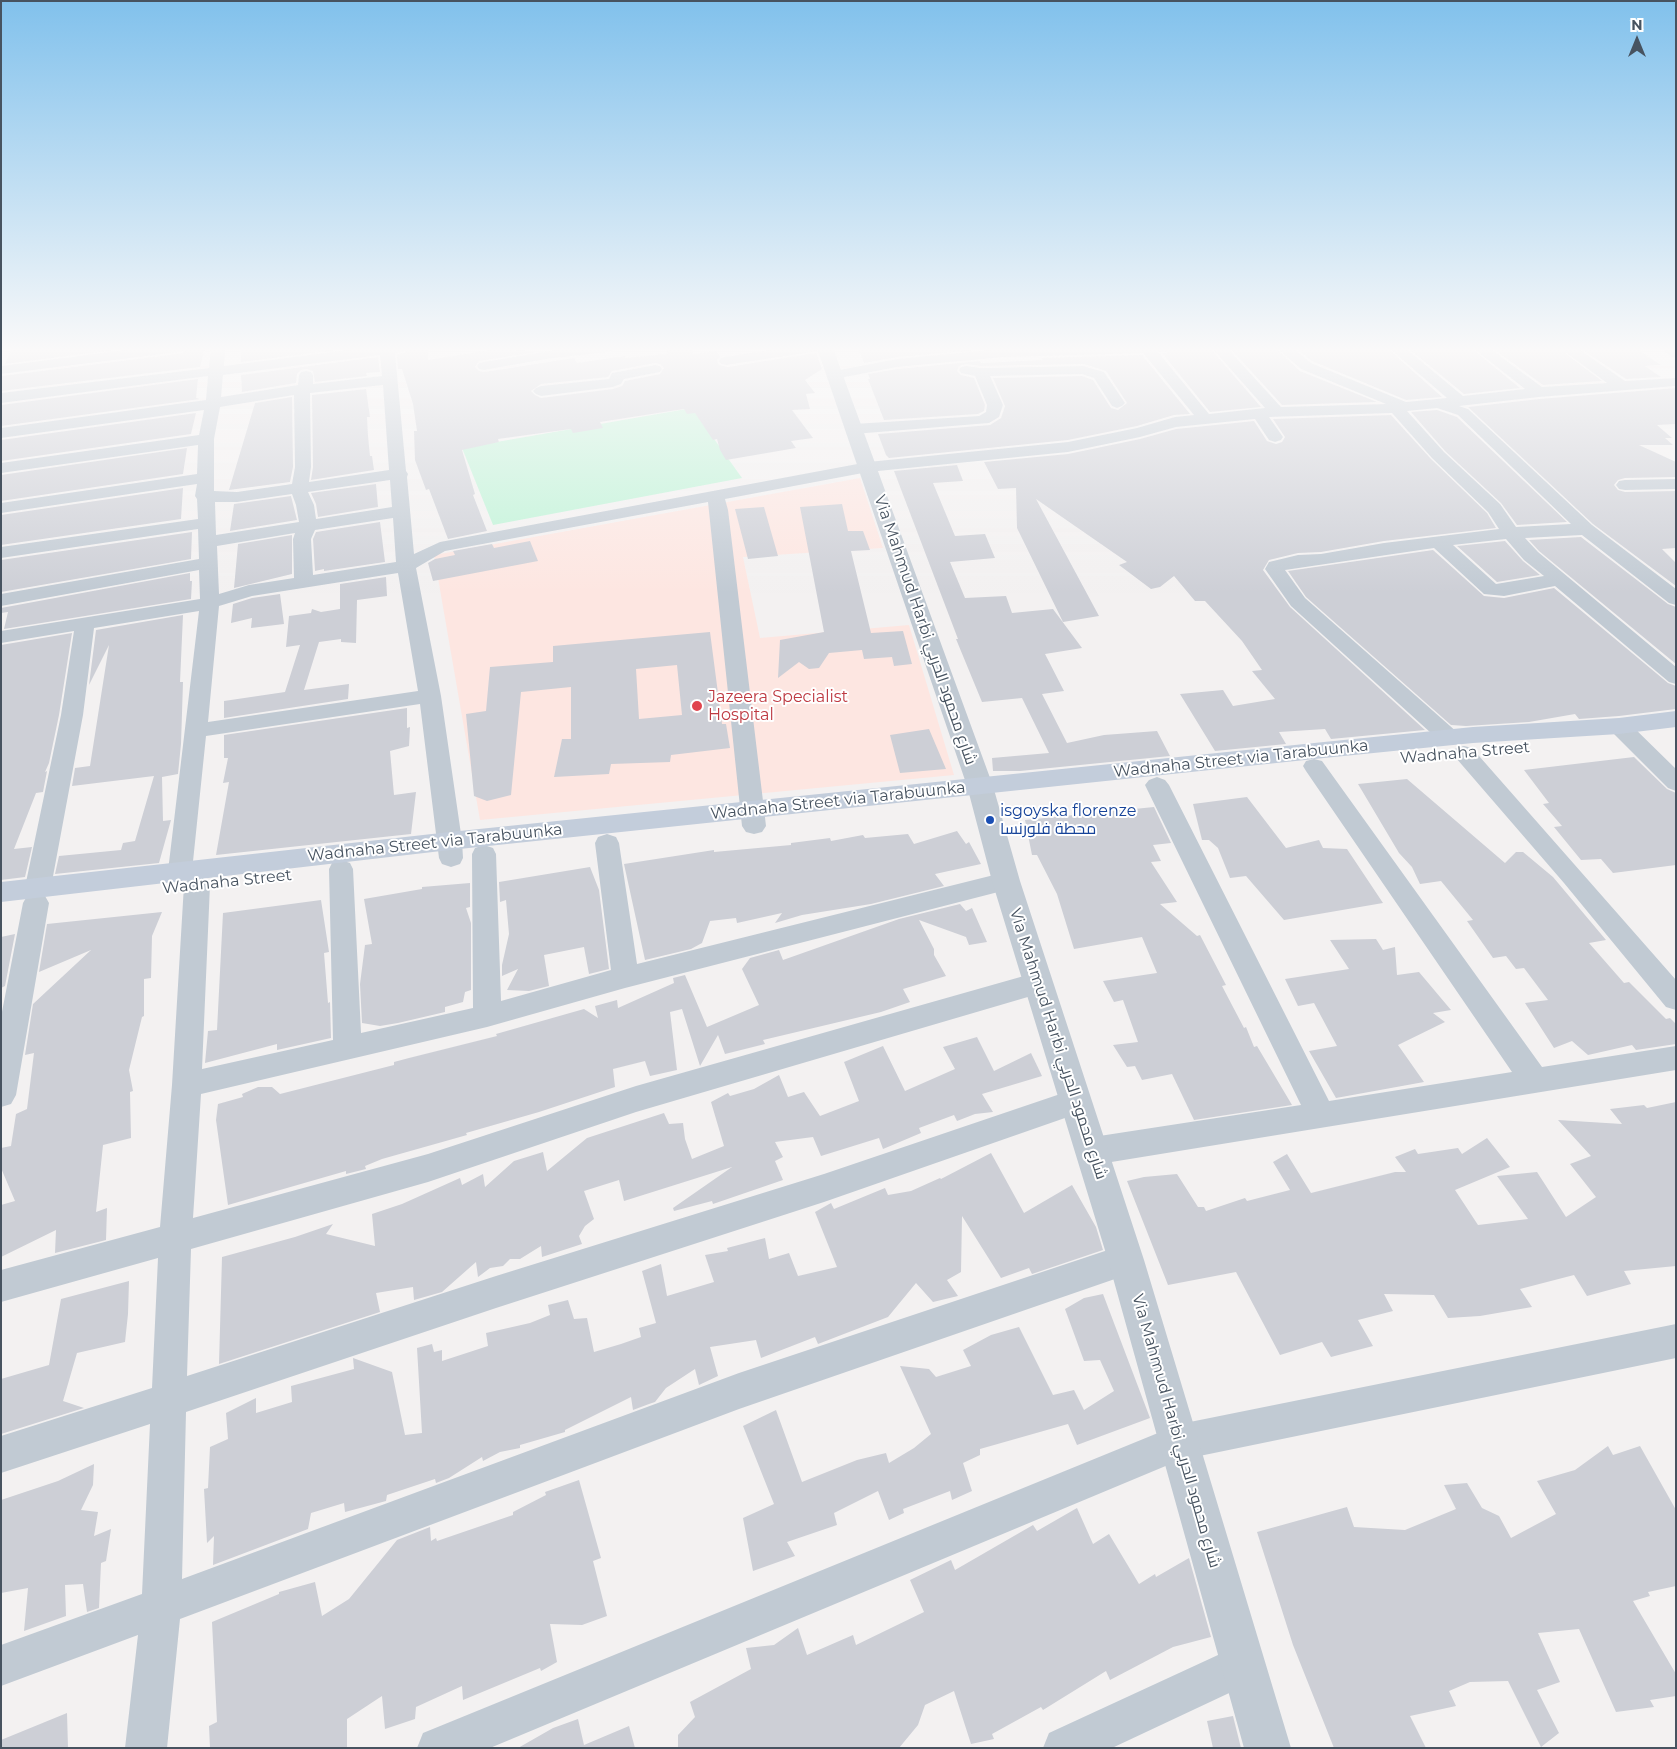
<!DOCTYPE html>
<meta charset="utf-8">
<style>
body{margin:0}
#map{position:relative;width:1677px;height:1749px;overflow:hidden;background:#f3f1f1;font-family:Montserrat,sans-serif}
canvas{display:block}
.frame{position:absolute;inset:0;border:2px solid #475360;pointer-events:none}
.north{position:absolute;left:1612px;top:15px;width:50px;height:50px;-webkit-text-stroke:4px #fff;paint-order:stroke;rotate:0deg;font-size:14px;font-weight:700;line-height:20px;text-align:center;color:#475360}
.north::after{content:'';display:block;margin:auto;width:18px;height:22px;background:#475360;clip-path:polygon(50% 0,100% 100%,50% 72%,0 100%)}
</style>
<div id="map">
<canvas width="1677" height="1749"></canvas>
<div class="frame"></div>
<div class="north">N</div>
</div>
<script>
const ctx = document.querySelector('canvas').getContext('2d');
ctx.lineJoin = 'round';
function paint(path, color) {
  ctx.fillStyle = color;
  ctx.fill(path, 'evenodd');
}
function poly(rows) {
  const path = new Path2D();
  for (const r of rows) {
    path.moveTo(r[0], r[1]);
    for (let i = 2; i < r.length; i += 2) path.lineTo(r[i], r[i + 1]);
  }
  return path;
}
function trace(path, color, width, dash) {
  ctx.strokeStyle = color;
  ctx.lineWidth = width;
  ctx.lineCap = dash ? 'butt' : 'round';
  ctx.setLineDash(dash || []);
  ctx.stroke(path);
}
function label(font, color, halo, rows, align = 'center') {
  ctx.font = font + ' Montserrat,Cairo,sans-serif';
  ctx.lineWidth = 4;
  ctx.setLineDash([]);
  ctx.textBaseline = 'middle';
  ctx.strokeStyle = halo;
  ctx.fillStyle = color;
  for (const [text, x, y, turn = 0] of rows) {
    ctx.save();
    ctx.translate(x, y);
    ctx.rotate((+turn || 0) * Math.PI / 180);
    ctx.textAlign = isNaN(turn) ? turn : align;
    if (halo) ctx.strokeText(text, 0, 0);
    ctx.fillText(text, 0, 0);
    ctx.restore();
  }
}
paint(poly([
 [860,478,883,548,743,557,760,638,909,625,954,775,480,820,434,555]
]), '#fde6e1');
paint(poly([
 [692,408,742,478,493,525,462,448]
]), '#bdf3d6');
paint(poly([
 [12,348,128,348,5,364],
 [187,348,205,348,200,367,1,391,1,376,178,354,185,352],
 [241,348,350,348,241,362],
 [409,348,428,348,428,360,504,348,513,348,514,351,524,350,525,352,536,352,479,361,475,367,479,371,484,372,574,358,577,363,625,356,625,358,668,354,666,348,691,348,693,354,716,351,720,357,717,360,719,365,728,367,816,353,822,369,805,380,815,393,806,394,810,409,792,410,813,438,791,441,796,448,726,460,720,450,717,439,713,440,695,413,687,414,684,409,600,422,603,428,573,433,571,429,498,439,499,442,462,450,475,494,473,495,487,531,448,539,429,489,426,490,415,460,414,431,417,431,413,404,402,369,398,369,397,355,405,353],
 [655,363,660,364,664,368,660,374,625,381,622,386,613,389,541,398,535,395,531,391,541,384,608,377,612,371],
 [858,348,973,348,974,350,897,357,864,363],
 [1171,348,1210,348,1261,407,1210,412,1162,353,1167,353],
 [1230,348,1275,348,1300,371,1377,402,1282,405],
 [1296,348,1387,348,1442,397,1406,400,1312,361],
 [1408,348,1471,348,1520,388,1464,394],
 [1492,348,1558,348,1602,381,1543,385],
 [1580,348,1637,349,1661,365,1645,366,1661,377,1626,379],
 [1142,355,1190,414,1174,415,1137,426,1068,440,889,458,886,455,878,434,990,425,1001,418,1005,406,993,378,1082,376,1093,380,1111,408,1118,410,1127,403,1106,371,1084,364,981,366,966,364,959,366,957,371,961,375,974,378,985,405,984,411,978,414,884,420,868,379,870,379,868,374,897,369,980,361,981,363,1043,360,1041,358],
 [378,357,380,372,366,373,367,376,315,382,313,371,306,369,301,370,297,374,296,383,242,392,241,375],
 [198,379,196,398,200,399,1,426,1,405],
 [1676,388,1676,424,1657,425,1672,438,1665,438,1673,445,1639,445,1676,462,1676,477,1625,478,1618,480,1614,485,1618,490,1625,492,1676,491,1676,548,1662,549,1676,563,1676,586,1593,524,1468,407,1539,399],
 [366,389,370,417,367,417,368,436,370,456,372,456,374,470,311,480,313,467,312,395],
 [292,397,293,467,290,482,229,490,255,403],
 [1437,410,1457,417,1567,522,1517,525,1501,503,1445,451,1411,412],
 [196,413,191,434,1,461,1,440],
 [1391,415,1431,459,1487,513,1496,528,1384,541,1321,552,1298,553,1269,560,1263,570,1290,607,1425,730,1331,739,1325,729,1279,732,1286,744,1215,751,1180,694,1223,690,1233,706,1275,699,1252,671,1262,670,1242,641,1205,601,1195,601,1174,576,1160,587,1151,589,1119,565,1127,562,1036,499,1099,616,1063,622,1017,528,1016,488,998,489,984,462,1068,454,1140,439,1176,429,1254,421,1267,441,1276,444,1282,442,1285,437,1273,419],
 [187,448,183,474,1,501,1,475],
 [957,465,963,481,933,483,955,536,985,534,995,558,950,562,965,598,1006,596,1012,613,1053,609,1082,648,1045,654,1064,691,1042,694,1067,743,1104,735,1157,731,1170,756,1020,771,993,771,992,758,1049,753,1022,698,982,702,956,639,958,639,894,471],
 [376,484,378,507,318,517,316,504,311,493],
 [183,488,181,519,1,545,1,515],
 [291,496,297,520,230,531,234,504],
 [842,504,848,531,863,531,870,550,851,551,871,633,903,631,912,664,894,666,892,657,864,659,862,650,829,653,819,668,809,669,799,662,778,678,780,640,824,632,800,507],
 [764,507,778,556,748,559,735,509],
 [380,522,385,562,324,571,324,569,315,571,313,539,316,532],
 [192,532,191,559,1,592,1,560],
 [292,535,292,574,234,588,238,544],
 [1581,537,1668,604,1676,607,1676,664,1539,551,1529,540],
 [530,541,538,561,433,581,428,563,435,559,455,555,453,551,492,544,494,548],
 [1505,541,1523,561,1540,575,1497,582,1457,546],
 [1433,550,1484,596,1504,598,1554,588,1668,683,1676,686,1676,709,1619,716,1579,719,1575,714,1529,722,1466,726,1451,725,1306,597,1288,571],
 [190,573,190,581,192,581,191,599,4,629,8,612,1,613,1,608],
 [386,577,387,596,357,600,356,643,341,642,341,639,319,642,304,690,349,684,348,699,224,718,224,701,285,692,300,645,286,647,289,616,311,613,312,609,321,612,340,609,340,584],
 [280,594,284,624,251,628,252,618,231,623,233,604,252,598],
 [183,615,180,682,183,682,181,744,178,774,162,777,163,821,171,820,159,863,55,874,59,856,121,850,123,843,135,841,154,776,72,786,75,768,90,766,109,645,89,685,96,630],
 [710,632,722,724,726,724,730,748,671,755,670,762,611,764,609,774,554,777,562,739,571,739,571,687,521,692,511,795,487,801,474,796,466,714,486,711,490,667,553,662,553,646],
 [677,665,682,715,639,719,636,669],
 [72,633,59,715,49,763,45,772,47,771,43,792,36,793,14,849,32,847,25,877,1,880,1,645],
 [407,708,407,728,410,727,409,746,390,751,394,795,416,792,411,834,216,855,229,782,223,783,228,758,224,758,224,735],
 [929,729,946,769,900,773,890,735],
 [1634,757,1667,789,1676,793,1676,865,1613,873,1601,859,1581,860,1554,827,1562,826,1543,804,1549,803,1524,770],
 [1407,779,1505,863,1516,852,1523,852,1553,877,1606,940,1589,943,1624,983,1629,982,1666,1019,1670,1018,1676,1024,1676,1044,1636,1050,1632,1045,1588,1055,1572,1041,1554,1048,1525,1003,1548,1000,1524,968,1516,969,1506,956,1493,958,1467,921,1473,920,1441,881,1420,884,1412,867,1399,853,1358,784],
 [1247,797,1286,848,1319,840,1323,848,1347,849,1383,903,1284,920,1246,876,1230,878,1218,848,1209,840,1202,840,1193,804],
 [1154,807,1171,843,1153,845,1161,861,1151,862,1177,902,1160,904,1197,936,1200,935,1226,985,1222,986,1244,1028,1246,1027,1254,1047,1257,1046,1292,1105,1194,1120,1172,1074,1142,1080,1135,1066,1127,1067,1113,1045,1138,1042,1123,1000,1114,1002,1103,981,1157,973,1142,937,1074,949,1057,894,1037,855,1032,855,1025,820],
 [957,831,966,844,969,842,981,864,935,874,944,886,871,904,802,915,775,923,782,913,737,923,736,918,710,921,702,943,691,949,645,960,624,864,714,850,714,852,791,845,791,843,830,838,831,841,863,835,865,838,908,834,914,844],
 [590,867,599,890,609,969,589,974,584,947,544,955,549,986,529,991,507,990,518,969,502,976,502,965,509,934,506,900,500,902,499,882],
 [470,883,470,907,466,908,471,923,471,990,465,992,463,1002,445,1007,445,1012,398,1023,380,1026,362,1023,360,984,365,945,372,944,364,899,422,889,422,887],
 [321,900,329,952,324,953,328,1003,330,1002,331,1038,277,1050,277,1044,205,1063,208,1031,217,1030,223,913],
 [960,904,966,911,972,908,987,942,969,945,966,937,919,920,934,949,934,955,946,976,903,989,910,1002,881,1012,763,1040,765,1044,725,1054,718,1035,700,1066,682,1009,670,1012,677,1070,650,1076,645,1061,613,1069,615,1087,539,1112,466,1133,467,1135,382,1159,365,1166,366,1169,346,1174,346,1171,228,1205,216,1120,218,1104,243,1097,242,1094,258,1087,272,1087,280,1094,394,1065,394,1062,409,1058,497,1036,496,1034,584,1009,598,1018,595,1006,617,1000,618,1008,674,983,673,978,685,975,707,1027,759,1005,742,969,750,958,779,950,783,960,899,919],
 [162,912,152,936,151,978,144,979,144,1016,142,1017,129,1070,133,1091,130,1092,131,1138,103,1145,96,1212,107,1208,106,1240,55,1253,56,1230,1,1257,1,1205,15,1201,1,1168,1,1148,11,1146,16,1114,27,1109,34,1053,25,1055,33,1004,91,950,39,972,47,924],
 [15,934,5,986,1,988,1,937],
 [1376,939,1383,950,1395,947,1397,975,1419,972,1451,1010,1433,1013,1445,1022,1398,1045,1424,1082,1336,1098,1309,1051,1337,1046,1314,1003,1298,1006,1285,979,1349,969,1330,940],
 [977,1037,994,1071,1031,1053,1042,1076,982,1094,993,1112,975,1114,957,1121,954,1115,919,1128,921,1133,883,1149,879,1138,821,1156,813,1137,775,1142,783,1157,775,1161,783,1180,713,1204,712,1201,674,1211,673,1208,732,1167,624,1201,619,1180,584,1191,594,1219,585,1226,579,1236,582,1244,542,1257,541,1246,520,1259,510,1259,503,1266,490,1268,478,1277,476,1262,442,1292,414,1300,413,1287,376,1293,380,1312,219,1364,222,1257,295,1237,333,1224,326,1234,375,1246,372,1214,402,1204,460,1178,462,1185,483,1174,485,1187,514,1161,543,1152,547,1171,587,1138,664,1113,669,1124,683,1123,685,1139,692,1159,724,1146,711,1102,728,1093,730,1096,754,1089,779,1075,788,1097,804,1092,820,1116,859,1101,844,1062,883,1046,905,1091,955,1069,943,1047],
 [1676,1102,1676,1266,1624,1271,1631,1284,1587,1296,1574,1275,1520,1289,1532,1307,1480,1316,1448,1318,1434,1295,1384,1294,1393,1311,1358,1320,1373,1346,1331,1357,1322,1342,1280,1355,1236,1272,1168,1285,1127,1181,1144,1177,1177,1174,1198,1207,1204,1207,1206,1211,1245,1198,1247,1201,1290,1190,1273,1162,1287,1154,1311,1193,1395,1172,1406,1172,1395,1157,1415,1149,1418,1154,1458,1148,1462,1154,1487,1138,1510,1167,1455,1190,1478,1225,1528,1219,1497,1176,1537,1172,1566,1217,1596,1197,1570,1164,1591,1156,1558,1120,1622,1124,1610,1109,1644,1105,1647,1108],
 [991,1153,1024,1213,1072,1185,1096,1227,1103,1250,1032,1274,1029,1268,1001,1278,962,1216,961,1272,947,1280,958,1296,933,1302,916,1283,888,1317,818,1344,815,1337,761,1358,756,1340,710,1347,718,1376,699,1385,695,1369,666,1388,655,1402,649,1404,633,1410,631,1397,565,1430,565,1432,520,1445,520,1448,500,1452,483,1461,482,1457,449,1478,436,1483,435,1479,387,1495,386,1501,345,1512,344,1503,311,1513,308,1529,213,1565,214,1536,207,1543,204,1489,208,1488,210,1447,228,1439,226,1413,256,1398,256,1413,292,1402,291,1386,354,1369,353,1358,392,1372,405,1435,422,1433,417,1348,432,1344,434,1352,442,1350,442,1361,488,1346,486,1333,530,1323,550,1315,548,1305,568,1300,574,1319,587,1318,594,1352,621,1344,641,1337,639,1328,656,1323,642,1271,661,1264,667,1296,714,1282,705,1255,728,1251,727,1248,765,1238,769,1259,789,1253,798,1276,837,1267,815,1212,831,1203,834,1209,885,1188,888,1195,911,1191,940,1178,941,1179],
 [129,1281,128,1314,125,1342,77,1353,63,1401,84,1408,1,1434,1,1379,49,1365,61,1299],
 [1103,1294,1150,1418,1077,1445,1068,1424,980,1449,980,1455,963,1463,972,1491,952,1500,950,1491,903,1509,904,1513,889,1520,878,1491,834,1513,837,1525,787,1542,795,1556,753,1571,743,1518,774,1504,743,1426,776,1410,802,1482,857,1460,886,1453,889,1463,914,1448,931,1434,900,1366,929,1369,936,1377,971,1366,963,1350,991,1335,1019,1327,1053,1395,1074,1390,1084,1410,1114,1391,1100,1360,1084,1361,1065,1309,1084,1298],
 [1608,1446,1613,1455,1640,1446,1676,1510,1676,1586,1648,1592,1650,1596,1633,1601,1676,1674,1676,1696,1650,1700,1654,1707,1616,1712,1579,1629,1538,1633,1560,1682,1537,1690,1559,1733,1541,1747,1508,1681,1470,1682,1449,1691,1456,1706,1410,1716,1426,1748,1334,1748,1293,1645,1257,1532,1347,1507,1354,1527,1405,1530,1456,1509,1444,1485,1467,1483,1482,1508,1499,1516,1511,1538,1556,1514,1537,1481,1575,1470],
 [94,1464,93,1485,81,1510,98,1512,94,1536,111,1529,106,1561,101,1563,99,1608,87,1612,83,1584,65,1585,66,1616,24,1631,28,1588,1,1593,1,1500,58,1481],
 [579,1480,601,1558,593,1561,607,1616,582,1625,550,1624,557,1662,541,1671,540,1668,463,1700,462,1686,416,1707,415,1719,385,1729,382,1696,347,1719,347,1748,210,1748,209,1726,217,1722,212,1622,279,1594,279,1592,315,1582,322,1616,349,1599,397,1540,430,1527,431,1541,436,1538,437,1541,513,1515,513,1512,546,1495,545,1492],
 [1077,1508,1093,1544,1109,1534,1139,1584,1155,1574,1156,1577,1189,1558,1211,1637,1173,1647,1110,1680,1106,1671,1043,1710,1041,1707,992,1734,994,1739,971,1744,954,1691,925,1705,918,1725,899,1748,678,1748,678,1735,695,1717,690,1702,751,1669,746,1648,774,1645,798,1628,807,1655,853,1635,856,1645,924,1612,910,1580,951,1560,955,1570,1033,1525,1037,1531],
 [67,1713,68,1748,1,1748,1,1740],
 [1233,1716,1241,1748,1213,1748,1207,1721],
 [578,1719,584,1745,629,1726,635,1748,518,1748,553,1728]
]), '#cdcfd6');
paint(poly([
 [143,348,185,348,183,351,178,352,1,374,1,366,143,348],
 [211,348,225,348,224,366,365,348,407,348,405,351,395,353,406,471,408,474,407,477,414,554,440,542,868,462,1068,442,1137,428,1175,417,1194,415,1143,353,1003,357,897,367,834,379,829,378,827,375,829,372,834,371,897,359,1003,349,1169,348,1167,351,1158,352,1209,414,1265,408,1212,348,1227,348,1281,407,1386,404,1301,369,1277,348,1293,348,1311,363,1406,402,1447,398,1389,348,1405,348,1463,396,1525,389,1473,348,1489,348,1542,387,1607,383,1560,348,1577,348,1625,381,1676,378,1676,386,1539,397,1459,406,1468,409,1592,525,1676,589,1676,605,1669,603,1582,535,1525,538,1538,552,1676,667,1676,684,1669,682,1555,586,1504,596,1484,594,1434,548,1285,570,1305,598,1458,733,1461,738,1458,743,1450,745,1442,743,1291,606,1265,569,1269,562,1298,555,1321,554,1384,543,1499,529,1488,512,1432,458,1392,413,1269,417,1283,437,1281,440,1275,442,1269,440,1255,419,1176,427,1140,437,1068,452,868,472,725,499,728,510,766,826,762,832,754,834,746,832,742,826,708,502,445,551,416,568,441,696,462,841,463,858,460,864,451,867,442,864,439,858,420,704,206,736,192,871,189,877,180,880,171,877,168,871,199,611,94,628,83,715,51,887,47,893,41,895,45,896,49,903,16,1095,11,1104,1,1107,1,1017,23,903,27,896,33,895,29,893,25,887,61,715,74,631,1,643,1,631,200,599,199,570,1,606,1,594,199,559,198,529,1,558,1,547,198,519,197,499,195,496,197,484,1,513,1,503,197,474,198,445,1,473,1,463,199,435,204,410,1,438,1,428,206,400,208,376,1,403,1,393,209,368,211,348],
 [380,355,382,376,313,384,313,375,311,372,306,371,301,372,299,375,298,385,221,397,223,375,380,355],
 [383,385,389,470,309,482,311,467,310,393,383,385],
 [294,395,295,467,292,484,237,492,214,491,214,439,220,407,294,395],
 [1437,408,1458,415,1571,524,1516,527,1500,504,1444,452,1407,411,1437,408],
 [390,480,392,507,316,519,314,505,308,492,390,480],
 [292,494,296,505,299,522,216,535,215,502,237,502,292,494],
 [393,518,396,562,313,575,311,539,315,530,393,518],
 [295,533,293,539,294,578,249,585,219,594,217,546,295,533],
 [1506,539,1524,560,1544,576,1496,584,1453,545,1506,539],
 [398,573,418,691,208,722,219,606,252,596,398,573],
 [569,348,613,348,611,351,606,352,546,359,484,370,479,369,477,366,479,363,484,362,569,348],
 [783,348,818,348,816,351,811,352,726,365,721,364,719,361,721,358,726,357,783,348],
 [655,365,660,366,662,369,660,372,624,379,621,384,613,387,541,396,536,394,533,391,536,388,541,386,609,379,612,373,655,365],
 [966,366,981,368,1083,366,1104,372,1125,403,1122,406,1117,408,1112,406,1094,378,1082,374,990,376,1003,405,999,417,989,423,854,434,848,432,846,429,848,426,854,424,979,416,986,412,987,405,975,376,961,373,959,370,961,367,966,366],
 [1676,479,1676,489,1625,490,1619,489,1616,485,1619,481,1625,480,1676,479],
 [1619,719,1627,721,1676,769,1676,791,1668,788,1611,731,1608,726,1611,721,1619,719],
 [1464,746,1472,748,1676,980,1676,1010,1666,1007,1564,883,1456,758,1453,753,1456,748,1464,746],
 [1314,759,1322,761,1542,1067,1676,1046,1676,1070,1093,1165,1082,1161,1078,1151,1082,1141,1093,1137,1301,1105,1145,785,1149,780,1157,777,1165,780,1169,785,1329,1101,1512,1072,1306,771,1303,766,1306,761,1314,759],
 [607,834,616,837,619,843,637,964,1006,872,1015,875,1019,881,1015,887,1006,890,625,988,487,1027,201,1094,193,1218,428,1154,636,1086,1038,972,1048,975,1052,983,1048,991,1038,994,636,1112,428,1182,191,1249,187,1376,496,1276,824,1174,1075,1089,1085,1093,1090,1102,1085,1111,824,1202,496,1308,186,1412,182,1579,739,1373,1126,1244,1138,1249,1142,1260,1138,1271,739,1409,180,1619,167,1748,125,1748,138,1635,1,1686,1,1645,142,1594,150,1424,1,1473,1,1436,152,1388,158,1258,1,1302,1,1270,160,1227,172,1085,184,885,188,879,197,876,206,879,210,885,202,1069,333,1040,329,869,332,863,341,860,350,863,353,869,361,1033,473,1008,472,854,475,848,484,845,493,848,496,854,501,1001,611,970,595,843,598,837,607,834],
 [1676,1324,1676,1358,1180,1460,490,1748,417,1748,423,1733,1180,1424,1676,1324],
 [1244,1643,1259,1649,1265,1664,1259,1679,1112,1748,1043,1748,1049,1733,1244,1643]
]), '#c1cad3');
paint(poly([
 [817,348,833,348,993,786,1020,881,1144,1260,1291,1748,1244,1748,1108,1260,992,881,967,786,817,348]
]), '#c1cad3');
paint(poly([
 [1661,348,1676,348,1676,358,1670,356,1661,348],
 [1676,711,1676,727,1619,734,1473,743,1324,758,450,850,1,902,1,882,450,832,1324,742,1473,727,1619,718,1676,711]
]), '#c3cddb');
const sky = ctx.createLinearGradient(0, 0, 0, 593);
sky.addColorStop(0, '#81c1ec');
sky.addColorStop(0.59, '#faf9f9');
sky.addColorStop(1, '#faf9f900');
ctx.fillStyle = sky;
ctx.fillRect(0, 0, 1677, 593);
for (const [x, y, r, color] of [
 [697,706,6,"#e0444e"],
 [990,820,5,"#1a4fb4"]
]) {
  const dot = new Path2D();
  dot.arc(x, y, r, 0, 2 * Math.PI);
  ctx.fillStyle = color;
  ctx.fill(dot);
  trace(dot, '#fff', 2);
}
label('16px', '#475360', '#fff', [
 ["Via Mahmud Harbi شارع محمود الحربي",925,630,71],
 ["Wadnaha Street",1465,753,-5],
 ["Wadnaha Street via Tarabuunka",1241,759,-6],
 ["Wadnaha Street via Tarabuunka",838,801,-6],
 ["Wadnaha Street via Tarabuunka",435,843,-6],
 ["Wadnaha Street",227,882,-6],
 ["Via Mahmud Harbi شارع محمود الحربي",1058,1044,72],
 ["Via Mahmud Harbi شارع محمود الحربي",1176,1431,74]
]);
label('16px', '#be3a42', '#fff', [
 ["Jazeera Specialist",708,697],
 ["Hospital",708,715]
], 'left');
label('16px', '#164399', '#fff', [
 ["isgoyska florenze",1000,811],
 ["محطة فلورنسا",1000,829]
], 'left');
</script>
